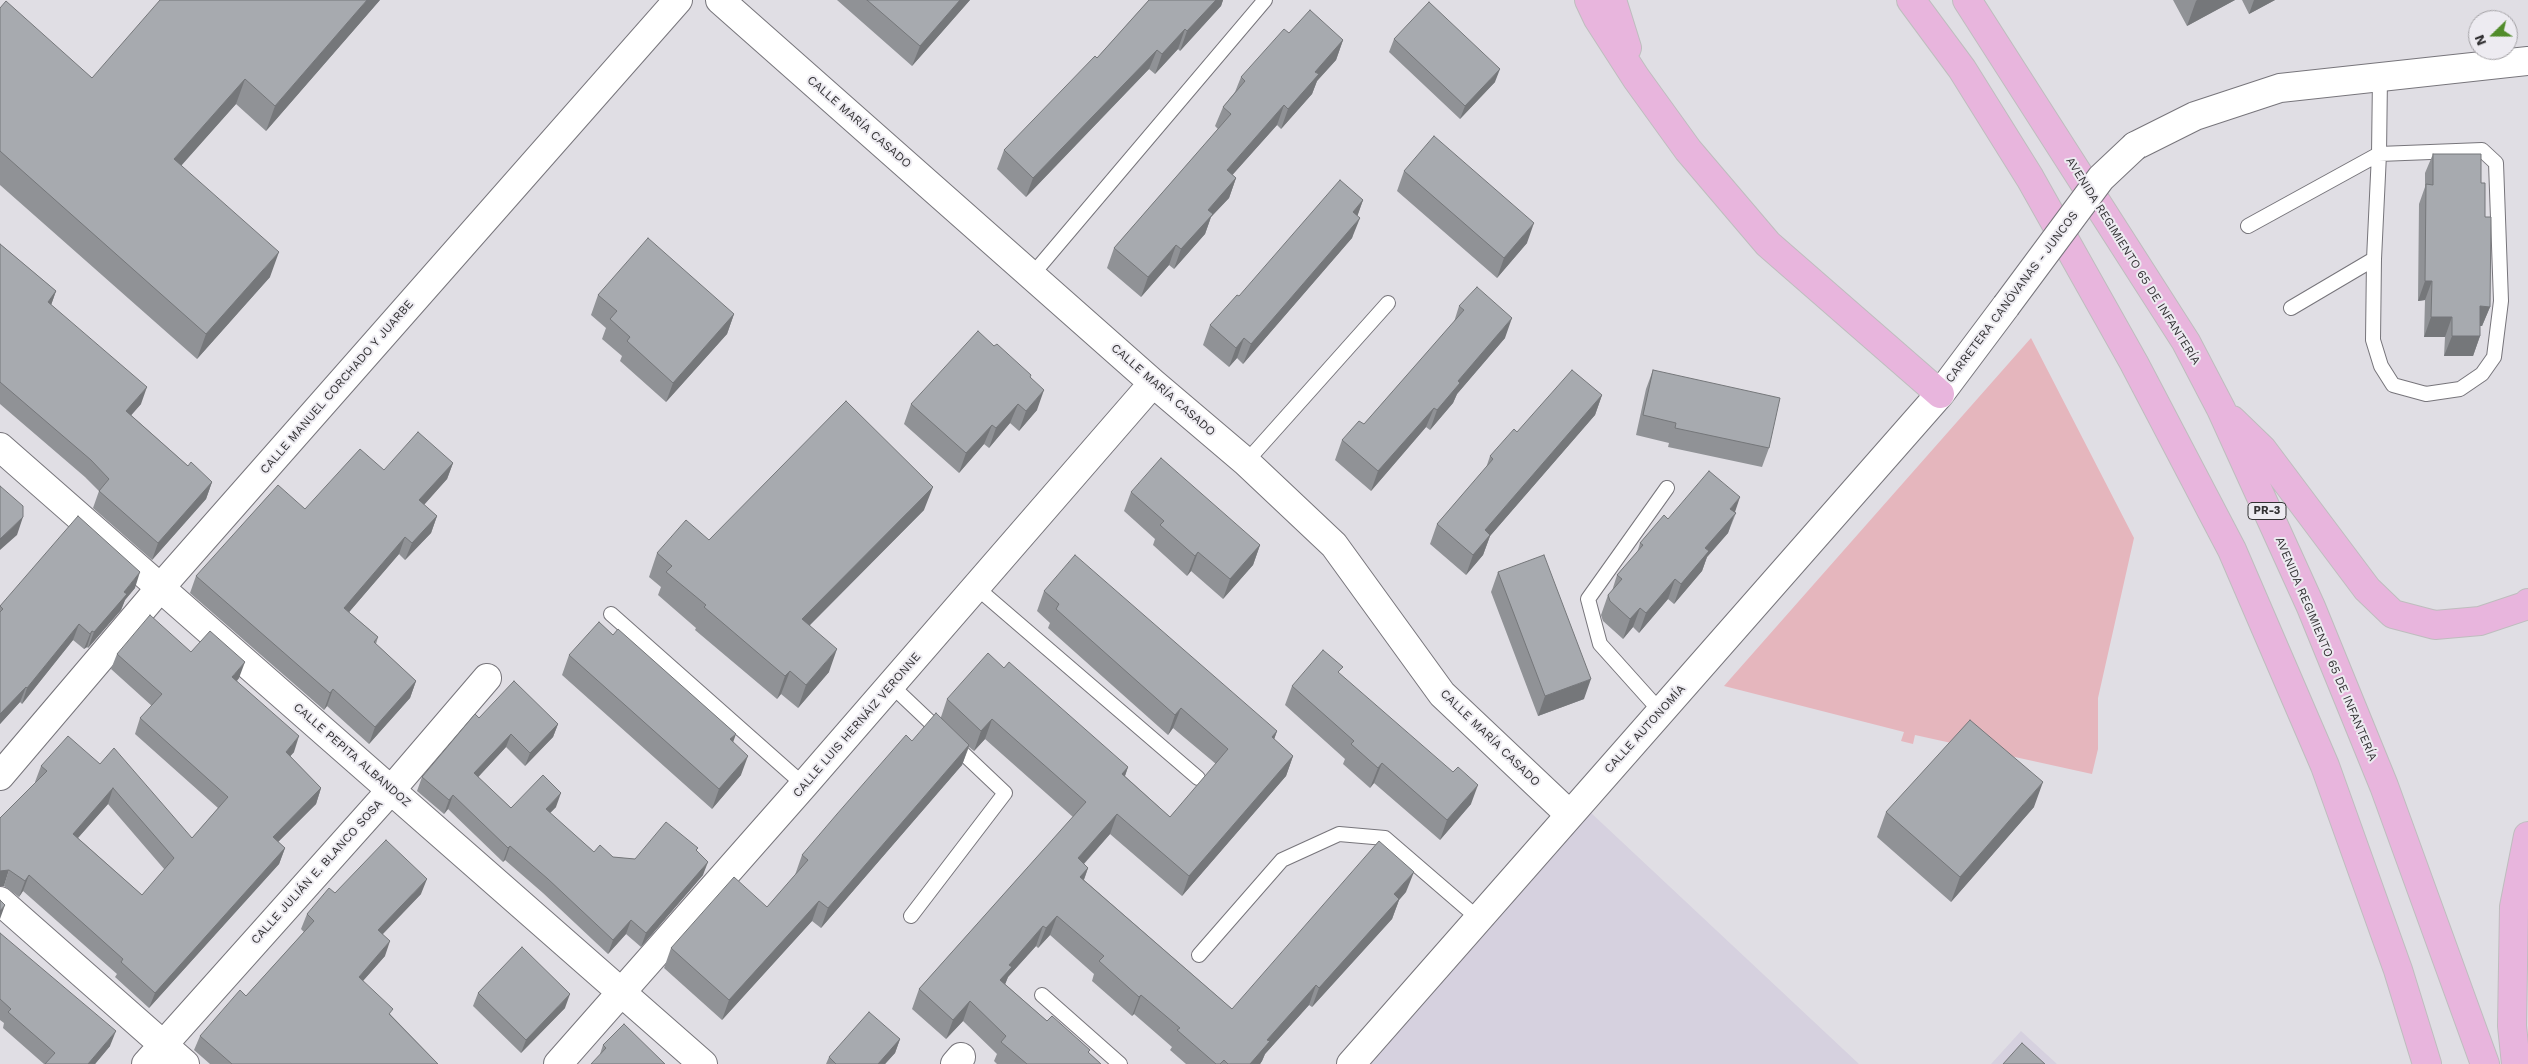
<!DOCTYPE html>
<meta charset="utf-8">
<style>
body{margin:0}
#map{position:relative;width:2528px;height:1064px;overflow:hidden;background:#e0dee4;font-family:"Work Sans",sans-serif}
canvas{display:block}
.north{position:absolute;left:2468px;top:10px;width:50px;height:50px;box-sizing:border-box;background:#edebf1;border:1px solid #a3a1a5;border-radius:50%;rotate:248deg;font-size:14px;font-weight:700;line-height:20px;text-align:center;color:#333234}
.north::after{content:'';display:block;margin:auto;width:18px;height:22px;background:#518c2a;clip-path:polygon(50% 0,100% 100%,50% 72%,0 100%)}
</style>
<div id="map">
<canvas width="2528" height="1064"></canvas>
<div class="north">N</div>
</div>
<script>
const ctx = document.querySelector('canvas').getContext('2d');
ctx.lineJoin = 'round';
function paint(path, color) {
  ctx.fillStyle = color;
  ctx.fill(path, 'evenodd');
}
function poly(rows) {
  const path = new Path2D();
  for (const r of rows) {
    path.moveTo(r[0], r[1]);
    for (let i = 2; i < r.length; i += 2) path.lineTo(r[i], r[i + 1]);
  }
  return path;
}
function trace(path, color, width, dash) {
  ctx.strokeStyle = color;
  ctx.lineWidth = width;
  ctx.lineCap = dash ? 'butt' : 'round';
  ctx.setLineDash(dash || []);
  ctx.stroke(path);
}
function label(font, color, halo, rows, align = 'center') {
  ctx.font = font + ' "Work Sans",sans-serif';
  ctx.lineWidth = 4;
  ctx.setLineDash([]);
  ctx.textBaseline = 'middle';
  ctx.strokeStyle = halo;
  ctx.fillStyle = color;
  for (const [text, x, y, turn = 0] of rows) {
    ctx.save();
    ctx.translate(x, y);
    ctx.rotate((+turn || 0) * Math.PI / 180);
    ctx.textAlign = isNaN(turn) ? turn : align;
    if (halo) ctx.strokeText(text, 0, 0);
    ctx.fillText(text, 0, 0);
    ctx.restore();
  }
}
paint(poly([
 [1589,811,1859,1064,1354,1064],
 [2021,1031,2057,1064,1991,1064]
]), '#d6d1df');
paint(poly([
 [2031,338,2134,538,2098,698,2098,749,2092,774,1915,735,1913,744,1901,741,1904,732,1724,686]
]), '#e5b6bd');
const lane = poly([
 [2248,226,2379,154,2482,150,2496,163,2501,301,2494,357,2482,374,2460,389,2426,394,2393,385,2381,366,2373,340,2374,259,2379,154,2380,77],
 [1032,275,1265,0],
 [2291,308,2374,259],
 [1246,462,1388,303],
 [977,588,1198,778],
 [611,614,804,785],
 [891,685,1005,793,911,916],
 [1661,712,1600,644,1588,599,1667,488],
 [1199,955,1282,860,1339,834,1385,838,1479,919],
 [1042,995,1120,1064]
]);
const street = poly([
 [720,0,1153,383,1246,462,1334,545,1442,694,1569,814],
 [0,447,703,1064],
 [0,776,160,588,678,0],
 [0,901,185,1064],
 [146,1064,391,790,487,678],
 [558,1064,804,785,1153,383],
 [955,1064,961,1057]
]);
const secondary = poly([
 [2135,146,2195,116,2280,88,2528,61],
 [1351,1064,1940,394,2006,306]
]);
const primary = poly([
 [1589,0,1598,19,1636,78,1688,150,1768,244,1940,394],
 [1612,0,1627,48],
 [1911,0,1962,69,2030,178,2134,363,2232,550,2325,766,2398,970,2427,1064],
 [1967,0,2186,342,2221,409,2311,607,2384,786,2485,1064],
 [2232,420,2262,449,2367,589,2393,614,2435,625,2480,621,2525,606,2528,603],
 [2516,1064,2512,1026,2514,907,2528,836]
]);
trace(lane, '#77757b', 16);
trace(street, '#77757b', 30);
trace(secondary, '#77757b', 30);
trace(primary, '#bebdbe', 30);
trace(lane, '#fff', 14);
trace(street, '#fff', 28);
trace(secondary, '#fff', 28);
trace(primary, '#e8b5dd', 28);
const secondaryBridge = poly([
 [2006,306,2101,178,2135,146]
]);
trace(secondaryBridge, '#77757b', 30, []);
trace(secondaryBridge, '#fff', 28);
paint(poly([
 [380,0,266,131,236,104,181,165,270,277,197,359,0,185,0,8,92,78],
 [837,0,970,0,912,66],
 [1149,0,1223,0,1221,6,1180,51,1178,49,1155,74,1149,69,1026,197,997,169,1004,150,1097,58],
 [2173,0,2235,0,2187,26],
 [2242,0,2275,0,2249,14],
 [1289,33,1343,40,1336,60,1317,81,1312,94,1281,129,1277,125,1232,175,1236,178,1229,198,1211,217,1205,234,1174,269,1169,265,1141,297,1107,268,1114,248,1218,129,1215,126,1223,107,1235,92,1241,77],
 [1394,39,1495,82,1460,119,1389,52],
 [2433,154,2481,183,2485,217,2490,307,2482,326,2480,326,2480,336,2473,356,2444,356,2445,337,2424,337,2425,300,2418,301,2419,204,2425,187,2425,173],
 [1404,171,1527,243,1497,278,1397,191],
 [1363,200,1357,216,1352,238,1243,364,1237,358,1229,367,1203,345,1210,325,1239,296],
 [0,244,56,291,51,305,141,404,131,415,188,466,212,482,206,499,152,560,93,508,99,491,85,477,0,404],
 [598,295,734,314,727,334,666,402,620,361,622,356,602,339,606,328,591,315],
 [1459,306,1505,338,1457,394,1453,403,1430,430,1426,427,1371,491,1335,460,1342,440,1364,424,1454,322],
 [994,346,1030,377,1037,410,1019,431,1010,423,989,448,984,444,959,473,904,424,911,404],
 [1653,370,1769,448,1762,467,1668,447,1669,443,1636,435,1646,389],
 [1602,395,1595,415,1490,536,1483,555,1466,575,1430,544,1437,524,1486,468,1490,456,1517,432],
 [453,463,447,479,424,505,437,516,431,533,405,560,399,554,349,612,378,637,376,644,416,681,410,698,369,744,327,706,324,710,190,593,196,576,305,509,384,470],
 [1131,492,1260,545,1253,565,1223,599,1191,571,1187,576,1153,545,1155,539,1124,511],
 [924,510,810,625,829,672,798,708,781,694,777,699,695,630,696,628,658,595,661,587,649,577,657,553,709,540],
 [1735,512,1736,513,1728,533,1707,557,1702,571,1674,604,1668,599,1639,633,1633,627,1623,639,1603,621,1601,615,1608,595,1612,591,1617,575,1637,553,1640,543,1668,519],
 [1498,572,1584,699,1538,716,1491,592],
 [135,588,125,600,121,610,88,648,87,647,84,649,73,640,22,704,20,702,0,724,0,606],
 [1044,591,1277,731,1274,739,1293,756,1286,776,1182,896,1110,834,1084,864,1088,868,1084,880,1232,1009,1406,892,1399,900,1392,919,1312,1007,1309,1005,1265,1054,1262,1061,1260,1064,1186,1064,1170,1050,1172,1047,1134,1014,1132,1016,1092,981,1094,974,1050,935,1038,948,1036,946,1008,977,1005,984,1047,1021,1089,1053,1101,1064,997,1064,994,1061,997,1054,963,1021,946,1039,912,1009,919,989,1073,817,985,739,974,751,969,747,962,765,821,928,812,921,722,1020,664,968,671,948,767,907,795,875,802,855,941,717,947,699,1004,668,1128,767,1125,776,1170,817,1216,764,1173,728,1168,735,1048,628,1050,623,1037,611],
 [613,635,733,742,741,775,712,809,562,675,569,655],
 [191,652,239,678,237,681,294,752,290,756,321,788,316,804,278,842,285,848,279,864,149,1008,115,977,117,974,23,891,19,897,4,886,36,782,35,782,41,766,100,764,192,838,218,808,135,734,140,718,152,706,111,669,117,654],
 [108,804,165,870,142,895,78,838],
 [1340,674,1471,804,1440,840,1374,783,1370,788,1343,764,1345,759,1285,705,1292,686],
 [479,718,558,724,553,737,525,766,506,747,478,777,511,808,556,807,550,813,594,852,613,857,635,859,697,851,703,875,641,947,626,934,608,954,543,893,505,860,503,862,448,809,444,814,417,791,422,777],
 [2034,807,1951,902,1877,837,1886,812],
 [335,893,421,894,383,934,385,956,363,981,391,1015,438,1064,210,1064,194,1050,200,1036,246,996,304,932,301,929,307,914],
 [0,933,110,1046,95,1064,44,1064,3,1028,4,1023,0,1020],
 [478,993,565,1008,521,1053,473,1006],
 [900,1039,895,1053,885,1064,826,1064,829,1057],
 [603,1045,665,1064,600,1054]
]), '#909296');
paint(poly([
 [367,0,380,0,266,131,275,106],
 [960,0,970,0,912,66,920,46],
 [1216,0,1223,0,1221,6,1180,51,1187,31],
 [2197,0,2235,0,2187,26,2196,1],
 [2254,0,2275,0,2249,14],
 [1185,29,1178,49,1155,74,1162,54],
 [1343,40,1336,60,1317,81,1312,94,1281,129,1288,109,1315,72],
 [1157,50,1149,69,1026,197,1033,178],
 [1500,69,1495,82,1460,119,1465,106],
 [245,79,236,104,165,184,174,159],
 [1284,105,1277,125,1219,190,1227,170],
 [1236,178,1229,198,1211,217,1205,234,1174,269,1181,249,1208,210],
 [1363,200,1356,220,1353,212],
 [1360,218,1352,238,1243,364,1251,344],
 [1534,223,1527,243,1497,278,1504,258],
 [1176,245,1169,265,1141,297,1148,277],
 [279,252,270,277,197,359,206,334],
 [2425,281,2432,281,2425,300,2418,301],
 [56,291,50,308,48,302],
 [2480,306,2490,307,2482,326,2473,326],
 [734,314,727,334,666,402,673,383],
 [2431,317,2452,317,2445,337,2424,337],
 [1512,318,1505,338,1457,394,1453,403,1430,430,1437,410,1458,381],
 [2452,336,2480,336,2473,356,2444,356],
 [1244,338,1237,358,1229,367,1236,348],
 [147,387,141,404,120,428,126,411],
 [1044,390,1037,410,1019,431,1026,411],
 [1602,395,1595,415,1490,536,1483,555,1466,575,1473,555,1485,530],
 [1018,404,1010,423,989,448,996,428],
 [1434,408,1426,427,1371,491,1378,471],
 [992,425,984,444,959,473,966,453],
 [453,463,447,479,413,517,419,500],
 [212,482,206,499,152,560,158,543],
 [933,487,924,510,793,642,802,619],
 [1740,497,1728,533,1707,557,1702,571,1674,604,1681,584,1730,509],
 [437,516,431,533,405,560,412,543],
 [23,517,17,535,0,550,0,539],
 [405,537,399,554,338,625,344,608],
 [1260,545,1253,565,1223,599,1230,579],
 [1198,552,1191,571,1187,576,1195,556],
 [140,572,135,588,125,600,121,610,88,648,94,632,124,592],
 [1675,579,1668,599,1639,633,1646,613],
 [1640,608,1633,627,1623,639,1630,619],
 [79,624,73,640,22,704,27,688],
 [92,631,87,647,84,649,90,634],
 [837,649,829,672,798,708,806,685],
 [245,662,239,678,227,692,232,677],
 [790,671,781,694,777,699,785,676],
 [1591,679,1584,699,1538,716,1545,696],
 [416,681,410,698,369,744,375,727],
 [26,687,20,702,0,724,0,714],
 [333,689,327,706,324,710,330,693],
 [1181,708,1173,728,1168,735,1175,715],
 [992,719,985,739,974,751,981,731],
 [558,724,553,737,525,766,530,753],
 [1277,731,1270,751,1272,737],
 [511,734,506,747,469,787,474,773],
 [736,734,729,754,730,739],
 [299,736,294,752,280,768,286,752],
 [969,745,962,765,821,928,828,908],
 [748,756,741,775,712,809,719,789],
 [1293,756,1286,776,1182,896,1189,876],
 [1382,763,1374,783,1370,788,1378,768],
 [1128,767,1121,787,1122,774],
 [2043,782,2034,807,1951,902,1960,877],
 [1478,785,1471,804,1440,840,1447,820],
 [113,788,108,804,68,849,73,834],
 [321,788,316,804,267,853,273,837],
 [561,793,556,807,541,822,546,809],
 [453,795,448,809,444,814,449,800],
 [1117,814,1110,834,1071,878,1078,858],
 [510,846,505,860,503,862,508,848],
 [285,848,279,864,149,1008,155,993],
 [708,862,703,875,641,947,646,933],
 [1088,868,1081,887,1080,877],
 [1,870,9,870,4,886,0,886,0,871],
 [1414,872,1406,892,1399,900,1392,919,1312,1007,1319,988,1394,894],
 [29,875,23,891,19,897,25,881],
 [427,879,421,894,372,945,378,930],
 [819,901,812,921,722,1020,729,1000],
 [5,905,0,919,0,911],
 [1057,916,1050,935,1038,948,1046,928],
 [631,920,626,934,608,954,613,940],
 [1043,926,1036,946,1008,977,1004,987,1000,980,1009,965],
 [390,941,385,956,353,992,359,977],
 [1316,985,1309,1005,1265,1054,1262,1061,1260,1064,1250,1064,1267,1040],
 [570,994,565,1008,521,1053,526,1040],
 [1141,995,1134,1014,1132,1016,1139,997],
 [970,1001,963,1021,946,1039,953,1020],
 [116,1031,110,1046,95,1064,88,1064],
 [900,1039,895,1053,885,1064,878,1064]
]), '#75777a');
const building = poly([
 [160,0,367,0,275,106,245,79,174,159,279,252,206,334,0,151,0,8,6,1,92,78,160,0],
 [867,0,960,0,920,46,867,0],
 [1149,0,1216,0,1187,31,1185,29,1162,54,1157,50,1033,178,1004,150,1095,56,1097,58,1149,0],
 [1429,2,1500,69,1465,106,1394,39,1429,2],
 [1310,10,1343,40,1315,72,1319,74,1288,109,1284,105,1227,170,1236,178,1208,210,1213,214,1181,249,1176,245,1148,277,1114,248,1231,114,1223,107,1245,81,1241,77,1284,29,1289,33,1310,10],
 [1434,136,1534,223,1504,258,1404,171,1434,136],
 [2433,154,2481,154,2481,183,2485,183,2485,217,2491,217,2490,307,2480,306,2480,336,2452,336,2452,317,2431,317,2432,281,2425,281,2426,184,2433,185,2433,154],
 [1340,180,1363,200,1353,212,1360,218,1251,344,1244,338,1236,348,1210,325,1237,295,1239,296,1340,180],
 [648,238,734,314,673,383,627,341,630,337,610,319,617,311,598,295,648,238],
 [0,244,56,291,48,302,147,387,126,411,188,466,191,462,212,482,158,543,99,491,109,479,91,460,0,382,0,244],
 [1477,287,1512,318,1458,381,1460,383,1437,410,1434,408,1378,471,1342,440,1359,421,1364,424,1464,310,1459,306,1477,287],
 [978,331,994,346,997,344,1031,375,1030,377,1044,390,1026,411,1018,404,996,428,992,425,966,453,911,404,978,331],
 [1572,370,1602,395,1485,530,1490,535,1473,555,1437,524,1493,459,1490,456,1514,429,1517,432,1572,370],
 [1653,370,1780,398,1769,448,1675,428,1676,423,1643,415,1653,370],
 [846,401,933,487,802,619,837,649,806,685,790,671,785,676,704,607,706,605,666,572,672,566,657,553,686,520,709,540,846,401],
 [418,432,453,463,419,500,437,516,412,543,405,537,344,608,378,637,374,642,416,681,375,727,333,689,330,693,196,576,278,485,305,509,360,449,384,470,418,432],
 [1161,458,1260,545,1230,579,1198,552,1195,556,1160,525,1164,521,1131,492,1161,458],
 [1709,471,1740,497,1730,509,1736,513,1705,548,1709,551,1681,584,1675,579,1646,613,1640,608,1630,619,1610,601,1608,595,1622,579,1617,575,1643,545,1640,543,1664,515,1668,519,1709,471],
 [0,486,23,506,23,517,0,539,0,486],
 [78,516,140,572,124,592,127,594,94,632,92,631,90,634,79,624,27,688,26,687,0,714,0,612,3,609,0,606,78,516],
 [1075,555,1277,731,1272,737,1293,756,1189,876,1117,814,1078,858,1088,868,1080,877,1232,1009,1379,841,1414,872,1394,894,1399,899,1319,988,1316,985,1267,1040,1270,1041,1250,1064,1228,1064,1224,1060,1220,1064,1216,1064,1177,1030,1180,1028,1141,995,1139,997,1099,961,1104,956,1057,916,1046,928,1043,926,1009,965,1012,967,1000,980,1047,1021,1052,1016,1090,1050,1088,1052,1101,1064,1027,1064,1001,1042,1006,1036,970,1001,953,1020,919,989,1086,802,992,719,981,731,947,699,988,653,1004,668,1009,662,1128,767,1122,774,1170,817,1228,749,1181,708,1175,715,1056,609,1059,604,1044,591,1075,555],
 [1544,555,1591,679,1545,696,1498,572,1544,555],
 [150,615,191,652,210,631,245,662,232,677,299,736,286,752,321,788,273,837,285,848,155,993,121,962,123,959,29,875,25,881,9,870,0,871,0,818,47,771,41,766,68,736,100,764,114,748,192,838,228,797,140,718,162,694,117,654,150,615],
 [113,788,174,858,142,895,73,834,113,788],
 [599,622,613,635,618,629,736,734,730,739,748,756,719,789,569,655,599,622],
 [1323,650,1343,667,1338,672,1453,772,1458,767,1478,785,1447,820,1382,763,1378,768,1351,744,1354,741,1292,686,1323,650],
 [514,681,558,724,530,753,511,734,474,773,511,808,543,775,561,793,546,809,594,852,600,845,613,857,635,859,666,822,698,848,696,850,708,862,646,933,631,920,613,940,548,879,510,846,508,848,453,795,449,800,422,777,475,714,479,718,514,681],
 [936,713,969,745,828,908,819,901,729,1000,671,948,734,877,767,907,808,860,802,855,837,814,906,735,912,741,936,713],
 [1970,720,2043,782,1960,877,1886,812,1970,720],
 [386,840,427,879,378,930,390,941,359,977,393,1009,389,1014,438,1064,232,1064,200,1036,240,990,246,996,314,921,307,914,329,888,335,893,386,840],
 [0,900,5,905,0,911,0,900],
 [0,933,116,1031,88,1064,45,1064,55,1053,8,1012,11,1009,0,999,0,933],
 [522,947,570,994,526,1040,478,993,522,947],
 [869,1012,900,1039,878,1064,836,1064,829,1057,869,1012],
 [624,1024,665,1064,591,1064,606,1048,603,1045,624,1024],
 [2022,1043,2045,1064,2003,1064,2022,1043]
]);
paint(building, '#a7aaaf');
trace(building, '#75777a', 1);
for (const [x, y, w] of [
 [2267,511,38]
]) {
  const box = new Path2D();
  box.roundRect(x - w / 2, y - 8.5, w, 17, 4);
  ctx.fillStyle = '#edebf1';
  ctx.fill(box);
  trace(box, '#333234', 1);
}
label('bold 11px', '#333234', null, [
 ["PR-3",2267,511]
]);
label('12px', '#333234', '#edebf1', [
 ["CALLE MARÍA CASADO",859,122,41],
 ["AVENIDA REGIMIENTO 65 DE INFANTERÍA",2133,261,58],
 ["CARRETERA CANÓVANAS - JUNCOS",2012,297,-53],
 ["CALLE MANUEL CORCHADO Y JUARBE",337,387,-49],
 ["CALLE MARÍA CASADO",1163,390,41],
 ["AVENIDA REGIMIENTO 65 DE INFANTERÍA",2326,649,67],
 ["CALLE LUIS HERNÁIZ VERONNE",857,725,-49],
 ["CALLE AUTONOMÍA",1645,729,-48],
 ["CALLE MARÍA CASADO",1490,738,44],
 ["CALLE PEPITA ALBANDOZ",352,755,41],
 ["CALLE JULIÁN E. BLANCO SOSA",317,872,-48]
]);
</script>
